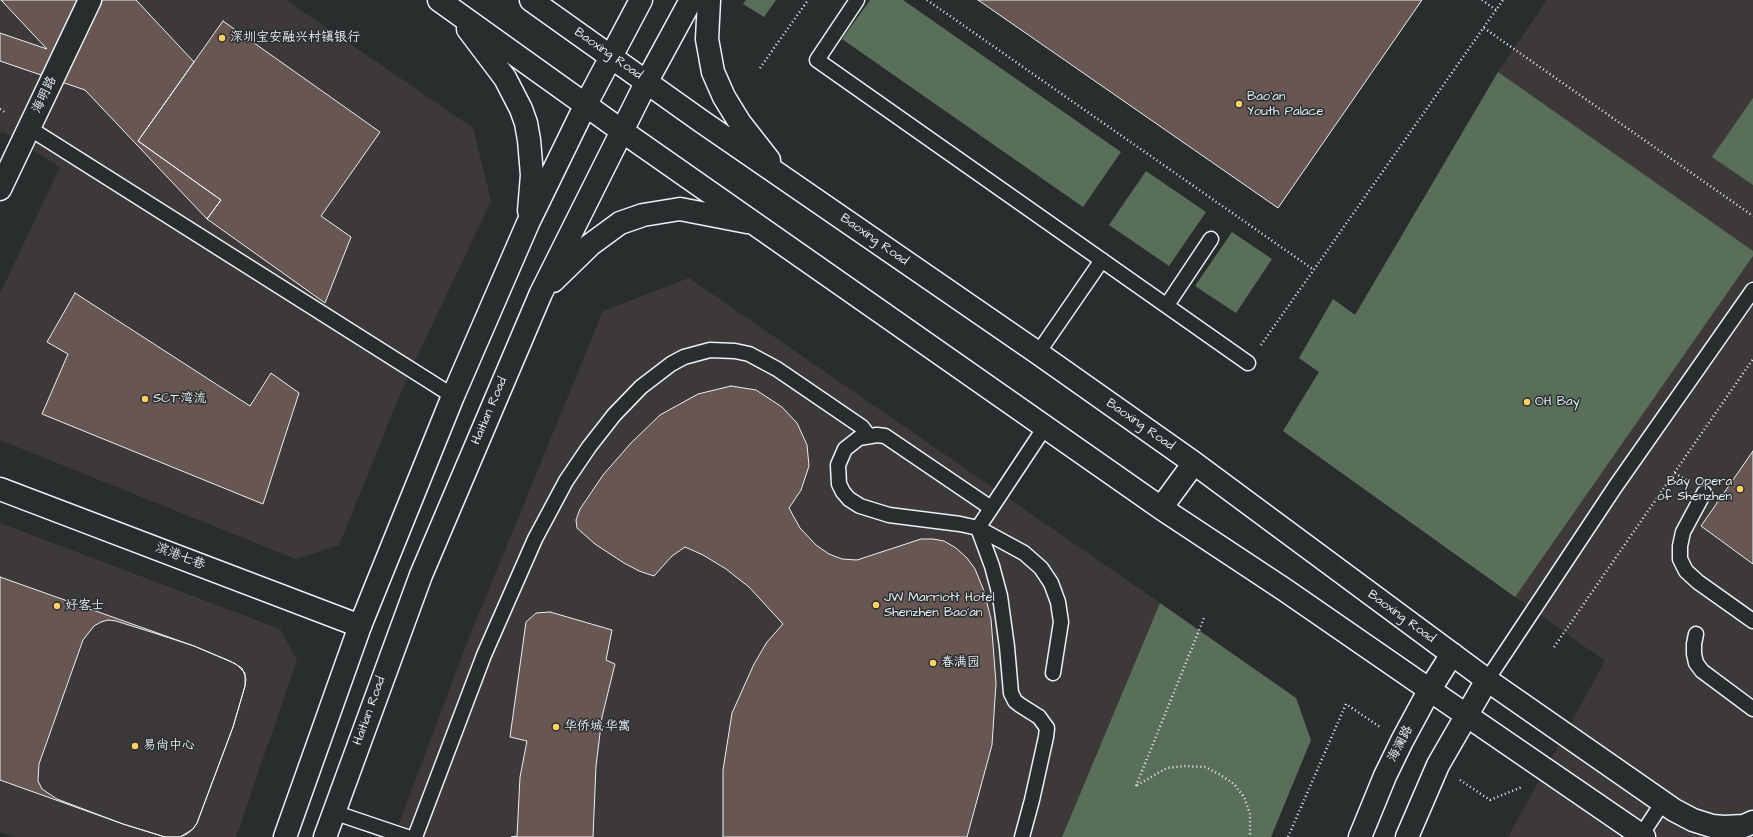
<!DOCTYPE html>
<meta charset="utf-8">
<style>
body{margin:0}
canvas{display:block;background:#2a2d2e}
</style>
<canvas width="1753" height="837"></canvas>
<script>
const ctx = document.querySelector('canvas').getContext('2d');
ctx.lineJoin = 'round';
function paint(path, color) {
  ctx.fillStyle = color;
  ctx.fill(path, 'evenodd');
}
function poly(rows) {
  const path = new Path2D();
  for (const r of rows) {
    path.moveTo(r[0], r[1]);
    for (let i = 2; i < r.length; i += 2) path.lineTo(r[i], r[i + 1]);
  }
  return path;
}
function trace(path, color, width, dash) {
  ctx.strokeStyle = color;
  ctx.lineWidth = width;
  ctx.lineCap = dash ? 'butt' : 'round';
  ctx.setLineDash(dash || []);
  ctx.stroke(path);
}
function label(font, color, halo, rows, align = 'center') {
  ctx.font = font + ' "Architects Daughter","LXGW WenKai TC",sans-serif';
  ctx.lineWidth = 3;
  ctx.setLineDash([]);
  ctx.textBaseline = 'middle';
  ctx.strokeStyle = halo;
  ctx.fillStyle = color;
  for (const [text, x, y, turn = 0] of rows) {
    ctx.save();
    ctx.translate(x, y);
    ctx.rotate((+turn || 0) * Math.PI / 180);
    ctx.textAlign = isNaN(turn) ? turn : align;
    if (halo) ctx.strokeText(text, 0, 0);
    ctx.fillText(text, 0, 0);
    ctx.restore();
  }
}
paint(poly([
 [0,0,286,0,473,128,491,201,406,380,339,545,296,559,0,440,0,294,60,167,2,131,0,135],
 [1547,0,1753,0,1753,837,1508,837,1605,661,1283,431,1319,372,1299,358,1333,299,1355,315,1498,72],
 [689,278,1160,603,1062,837,394,837,467,643,603,311],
 [0,523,280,629,297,660,236,837,15,837,0,832]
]), '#3d3939');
paint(poly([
 [746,0,776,0,764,17,743,4],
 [870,0,903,0,1121,152,1083,207,842,39],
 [1498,72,1753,251,1753,256,1515,597,1283,431,1319,372,1299,358,1333,299,1355,315],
 [1753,98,1753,185,1712,157],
 [1146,171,1206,212,1169,266,1109,225],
 [1232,232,1272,259,1236,313,1195,286],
 [1160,603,1296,698,1311,740,1271,837,1062,837]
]), '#5a6f5a');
const building = poly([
 [1,0,136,0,194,62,138,141,221,200,207,219,85,90,0,61,0,33,47,49,1,0],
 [978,0,1422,0,1278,208,978,0],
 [223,21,380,132,321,216,351,237,325,303,207,219,221,200,138,141,223,21],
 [75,293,250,406,271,373,299,393,263,504,42,414,68,354,47,342,75,293],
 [731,386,756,390,782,407,797,423,807,445,809,466,801,490,789,508,800,528,816,545,829,554,842,559,857,560,921,539,933,539,944,541,956,548,967,558,975,569,984,591,991,619,996,683,992,745,967,837,723,837,723,770,732,713,754,664,767,642,783,624,749,587,726,569,703,555,685,547,672,556,654,576,639,571,624,563,595,544,577,528,576,520,580,509,603,475,631,443,660,415,698,394,731,386],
 [1753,451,1753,564,1701,526,1753,451],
 [0,577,194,646,230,661,242,668,246,679,245,686,233,727,197,823,193,829,187,834,180,837,165,837,123,824,0,780,0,577],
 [550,612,612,630,606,660,615,664,602,717,596,766,593,837,511,837,517,836,520,777,527,741,510,737,526,622,536,613,550,612],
 [108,620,116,621,151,632,194,646,236,664,245,673,245,686,233,727,197,823,193,829,180,837,165,837,123,824,57,799,42,789,38,781,39,764,83,640,94,626,101,622,108,620]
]);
paint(building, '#685652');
trace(building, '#e8f1f8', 1);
const service = poly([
 [857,0,817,60,1248,363],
 [29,128,453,396],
 [1167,305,1211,239],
 [1038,353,1102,260],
 [1704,493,1683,532,1680,546,1680,559,1686,571,1698,582,1753,621],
 [991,508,885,436,877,435,859,438,845,449,838,465,839,484,843,492,849,499,860,506,889,515,960,524,978,528,1024,553,1041,568,1051,583,1058,602,1061,622,1053,673],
 [1696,634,1694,644,1694,654,1696,663,1702,671,1753,709],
 [1487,680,1615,487,1753,290],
 [333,812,407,837],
 [415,837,484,655,535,539,566,481,589,447,614,415,641,387,671,364,684,357,710,350,735,351,749,354,777,369,862,427,868,435],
 [1022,837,1032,800,1046,737,1047,728,1039,717,1020,705,1015,701,1011,693,1007,647,1000,596,992,566,978,528,1045,427],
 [1640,837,1663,802]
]);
const minor = poly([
 [0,189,90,0],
 [0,489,360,626],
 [1487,680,1674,810,1693,820,1712,826,1724,827,1744,826,1753,822],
 [1466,715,1644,837]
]);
const tertiary = poly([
 [1360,837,1385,776,1402,741,1430,689,1452,654],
 [1407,837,1438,765,1487,680]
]);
const secondary = poly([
 [439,0,622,131,1161,508,1285,590,1466,715],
 [531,0,701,121,1038,353,1194,463,1487,680],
 [709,0,707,39,713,72,724,97,740,123,769,160],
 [468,29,505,78,521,109,526,123,529,140,532,175,529,211],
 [553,281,590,245,620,223,643,215,680,209,747,222],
 [1161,508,1194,463],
 [285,837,360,626,453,396,528,223,586,104,641,0],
 [325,837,421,575,541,293,647,81,691,0]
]);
trace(service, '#e8f1f8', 17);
trace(minor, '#e8f1f8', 25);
trace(tertiary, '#e8f1f8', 25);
trace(secondary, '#e8f1f8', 25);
trace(poly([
 [927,0,1314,270],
 [1482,0,1496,10],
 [1484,28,1753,216],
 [760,68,808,0],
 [0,109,6,113],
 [1261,345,1503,0],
 [1675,473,1686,480],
 [1554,647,1753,359],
 [1460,780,1490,800,1522,787],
 [1137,785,1167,768,1184,766,1205,767,1219,774,1234,784,1244,797,1250,814,1250,837],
 [1136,786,1204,618],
 [1288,837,1346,704,1380,727]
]), '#e8f1f8', 2.5, [1, 3]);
trace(service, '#2a2d2e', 14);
trace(minor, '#2a2d2e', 22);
trace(tertiary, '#2a2d2e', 22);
trace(secondary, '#2a2d2e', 22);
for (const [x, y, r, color] of [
 [222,38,4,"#ffd166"],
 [1239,104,4,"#ffd166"],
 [145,399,4,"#ffd166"],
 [1527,402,4,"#ffd166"],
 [1740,489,4,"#ffd166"],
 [876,605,4,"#ffd166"],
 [57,606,4,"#ffd166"],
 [933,663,4,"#ffd166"],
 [556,727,4,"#ffd166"],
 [135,746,4,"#ffd166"]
]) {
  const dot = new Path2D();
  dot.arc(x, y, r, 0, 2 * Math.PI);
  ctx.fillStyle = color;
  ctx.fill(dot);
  trace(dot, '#2a2d2e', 1.5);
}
label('13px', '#e8f1f8', '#2a2d2e', [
 ["深圳宝安融兴村镇银行",230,38],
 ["Bao'an",1247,97],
 ["Youth Palace",1247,112],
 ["SCT·湾流",153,399],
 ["OH Bay",1535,402],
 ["Bay Opera",1732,482,"right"],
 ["of Shenzhen",1732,497,"right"],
 ["JW Marriott Hotel",884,598],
 ["Shenzhen Bao'an",884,613],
 ["好客士",65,606],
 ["春满园",941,663],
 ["华侨城·华寓",564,727],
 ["易尚中心",143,746]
], 'left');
label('13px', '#e8f1f8', '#2a2d2e', [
 ["Baoxing Road",608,54,35],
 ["海明路",45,95,-64],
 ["Baoxing Road",874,240,35],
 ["Haitian Road",490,411,-67],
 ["Baoxing Road",1140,425,35],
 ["滨港七巷",180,557,21],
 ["Baoxing Road",1401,617,36],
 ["Haitian Road",370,711,-70],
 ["海澜路",1401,744,-63]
]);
</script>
